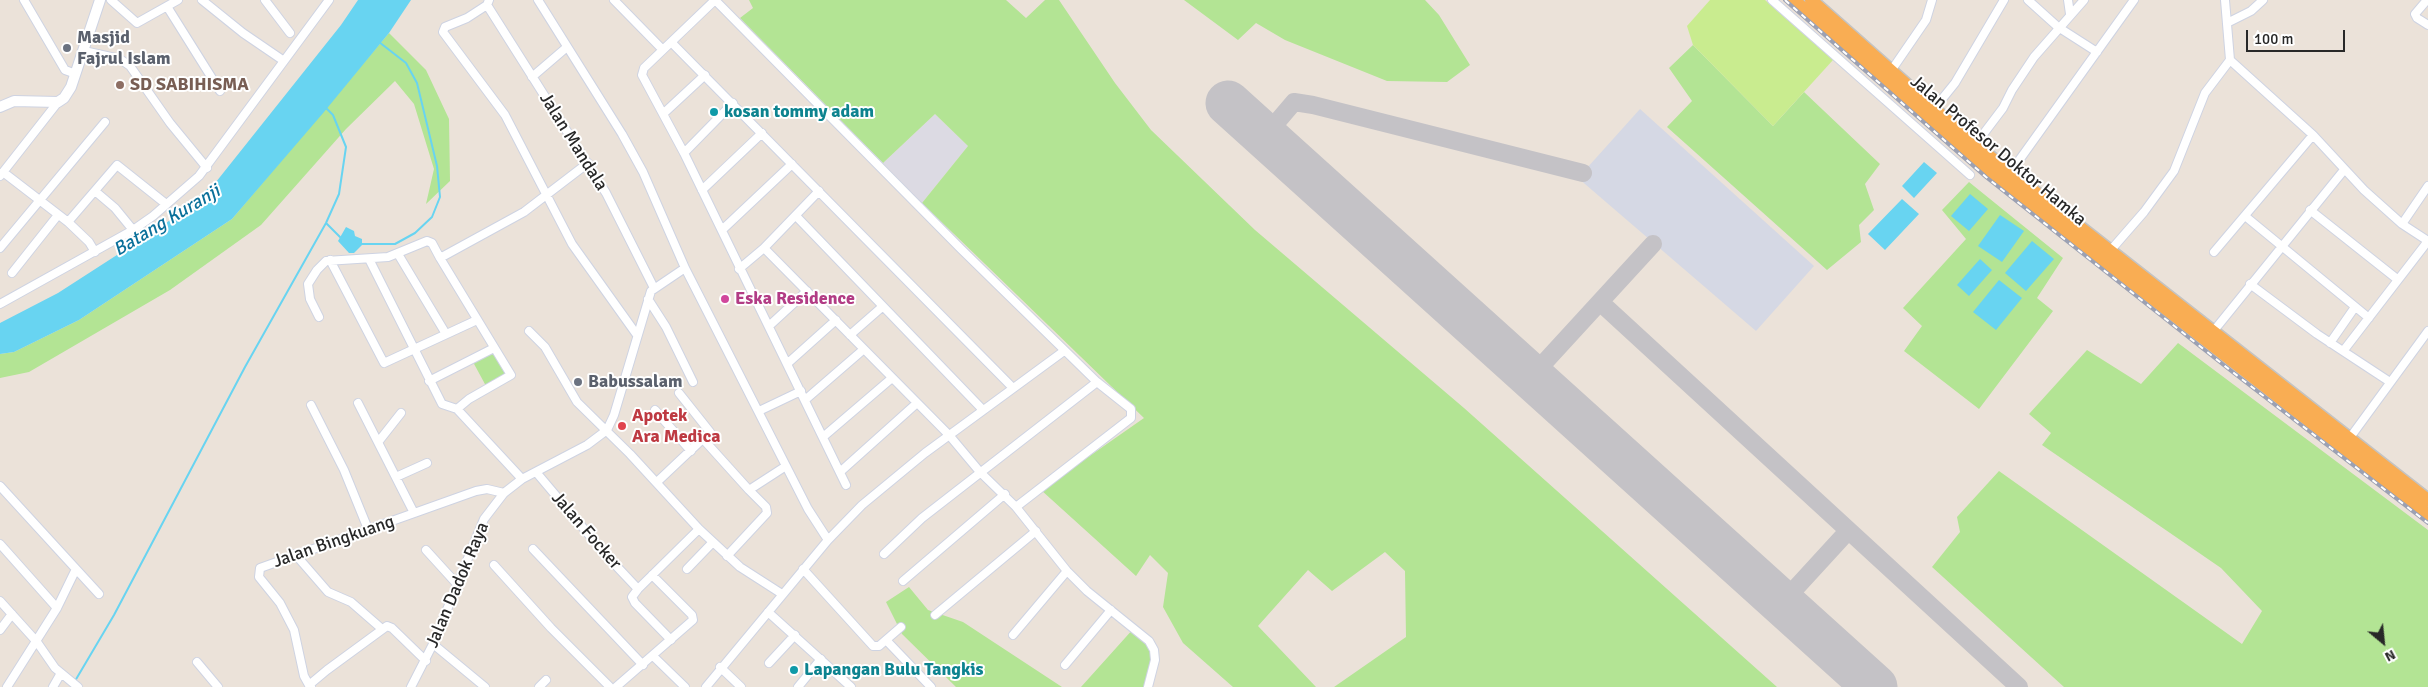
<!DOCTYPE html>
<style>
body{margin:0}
#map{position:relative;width:2428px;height:687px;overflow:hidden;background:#ebe2d9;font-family:Signika,sans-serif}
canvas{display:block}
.north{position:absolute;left:2358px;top:617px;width:50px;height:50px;-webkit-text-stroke:4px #fff;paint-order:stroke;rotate:152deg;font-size:14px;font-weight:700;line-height:20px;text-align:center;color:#282828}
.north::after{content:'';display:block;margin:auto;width:18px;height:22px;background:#282828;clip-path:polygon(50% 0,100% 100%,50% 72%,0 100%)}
.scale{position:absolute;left:2246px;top:30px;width:99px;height:22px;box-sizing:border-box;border:2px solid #282828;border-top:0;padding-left:6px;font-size:15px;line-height:18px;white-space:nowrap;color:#282828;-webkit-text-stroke:4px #fff;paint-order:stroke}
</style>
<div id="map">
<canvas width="2428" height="687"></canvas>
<div class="north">N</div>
<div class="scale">100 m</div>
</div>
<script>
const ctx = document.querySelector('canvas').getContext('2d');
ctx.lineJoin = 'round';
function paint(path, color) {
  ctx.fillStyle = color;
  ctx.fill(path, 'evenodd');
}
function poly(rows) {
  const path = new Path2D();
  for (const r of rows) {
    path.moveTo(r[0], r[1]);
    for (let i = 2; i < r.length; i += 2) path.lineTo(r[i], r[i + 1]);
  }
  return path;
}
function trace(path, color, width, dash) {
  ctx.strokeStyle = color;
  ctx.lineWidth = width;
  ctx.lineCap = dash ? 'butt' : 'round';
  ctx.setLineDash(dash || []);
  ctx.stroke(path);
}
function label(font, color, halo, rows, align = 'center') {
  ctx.font = font + ' Signika,sans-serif';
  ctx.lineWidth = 4;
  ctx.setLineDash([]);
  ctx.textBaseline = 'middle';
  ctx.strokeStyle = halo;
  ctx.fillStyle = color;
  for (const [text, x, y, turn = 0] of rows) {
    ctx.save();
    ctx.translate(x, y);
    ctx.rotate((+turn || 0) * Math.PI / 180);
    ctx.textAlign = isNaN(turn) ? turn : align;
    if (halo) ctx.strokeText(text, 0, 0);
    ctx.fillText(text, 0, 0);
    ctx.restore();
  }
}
paint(poly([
 [935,114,968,146,922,203,883,163]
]), '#dcdae3');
paint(poly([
 [1640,109,1814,266,1756,331,1578,178]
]), '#d5d8e4');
paint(poly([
 [749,0,1006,0,1026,18,1045,0,1059,0,1115,83,1151,130,1255,230,1464,408,1777,687,1334,687,1406,637,1405,571,1385,552,1332,591,1308,570,1258,626,1316,687,1233,687,1183,643,1163,607,1168,573,1150,555,1136,576,1041,490,1144,418,922,203,968,146,935,114,883,163,740,18,753,8],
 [1184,0,1425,0,1439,15,1470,65,1447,82,1387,81,1285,40,1256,23,1238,40],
 [389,33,426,70,449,119,450,181,426,204,434,169,414,104,395,81,346,129,261,225,170,290,29,372,0,378,0,354,14,352,79,320,232,219],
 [1693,45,1773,126,1804,92,1880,164,1865,184,1874,210,1859,225,1861,242,1827,270,1667,127,1692,101,1669,68],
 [1969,182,2063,258,2037,298,2053,311,1979,409,1904,351,1922,326,1903,308,1966,239,1942,210],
 [2178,343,2428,530,2428,687,2064,687,1932,567,1960,532,1957,517,1999,471,2242,644,2262,611,2221,568,2042,445,2051,433,2029,414,2087,350,2141,384],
 [494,351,507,375,486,386,473,362],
 [909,587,928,610,963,622,1062,687,956,687,902,634,886,602],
 [1134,628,1156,647,1151,687,1081,687]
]), '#b3e494');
paint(poly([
 [1710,0,1765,0,1833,60,1773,126,1693,45,1687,26]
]), '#c9ec8f');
paint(poly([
 [358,0,411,0,389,33,324,112,232,219,79,320,14,352,0,354,0,323,58,293,165,224,216,182,341,25],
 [1924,162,1937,173,1914,198,1902,186],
 [1970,194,1988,209,1969,231,1951,216],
 [1902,199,1919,214,1885,250,1868,234],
 [2000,215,2024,231,2002,262,1978,246],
 [346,227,354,231,355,236,362,239,362,245,354,253,349,253,338,241],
 [2032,241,2054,259,2026,291,2005,273],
 [1980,259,1992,270,1969,296,1957,285],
 [1999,280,2022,298,1996,330,1973,312]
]), '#68d4f1');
trace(poly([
 [326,223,341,238],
 [361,244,395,244,415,233,432,217,440,197,437,166,417,83,406,63,379,42],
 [75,681,114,615,245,367,326,223,339,194,346,147,333,115,326,108]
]), '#68d4f1', 2);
trace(poly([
 [1265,136,1294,102,1313,105,1583,173],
 [1600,302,2019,687],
 [1531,377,1653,244],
 [1782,603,1848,531]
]), '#c4c2c6', 18);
trace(poly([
 [1228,103,1875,687]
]), '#c4c2c6', 45);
const minor = poly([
 [24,0,65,70,76,74],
 [111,0,137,23,178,0],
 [202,0,243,33,284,61],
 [265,0,290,33],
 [489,0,487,5,606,193,654,288],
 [538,0,622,134,643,172,685,268,808,509,828,540],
 [614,0,662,49],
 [715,0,961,249,1097,382,922,518,884,554],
 [715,0,644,68,642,75,684,153,846,485],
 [1772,0,1970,175],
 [2028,0,2058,27,2097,52],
 [2068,0,2070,14],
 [2427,0,2415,14,2417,18,2428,25],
 [487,5,467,18,445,27,443,32,505,115,572,244,637,335],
 [168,8,220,91],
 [2227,23,2251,11,2263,0],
 [671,42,1013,388],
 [84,51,120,59,130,66,170,123,207,168],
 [2230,60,2313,135,2364,190,2402,224,2428,241],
 [1891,71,1926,20,1932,0],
 [532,77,567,47],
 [1934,109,1955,83,2004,0],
 [664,113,705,75],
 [1975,145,2003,108,2012,90,2034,57,2084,0],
 [684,153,733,103],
 [3,172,68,222,89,242,95,252],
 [2010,173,2134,0],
 [0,176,58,102],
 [702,190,762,133],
 [95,191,115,208,133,230],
 [2310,210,2397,279],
 [796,216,983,410],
 [2245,216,2369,318],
 [68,222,117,165,166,204],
 [2402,224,2428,186],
 [722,230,792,164],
 [0,248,105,122],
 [764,248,819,191],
 [2110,251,2144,212,2174,171,2205,93,2230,60,2225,0],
 [2214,252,2313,135],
 [398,254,446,334],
 [440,258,511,375,469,399,457,409],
 [369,259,442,404,457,409,522,479],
 [330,260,384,363,477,320],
 [739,269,764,248,949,435,980,472,1016,507,1067,571,1087,591,1149,641,1154,650,1155,660,1148,687],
 [12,273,58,215],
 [2250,284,2317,334,2390,382],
 [648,299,666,327,693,382],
 [0,304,133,230,153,216,199,176,329,0],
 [319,317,310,299,308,284,317,270,326,261,388,257,427,241,432,243,440,258,524,212,588,163],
 [769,326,807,291],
 [529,331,545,347,577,402,630,454,699,529,740,567,782,594],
 [2212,333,2344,170],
 [850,335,882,307],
 [2330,343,2355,307],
 [2344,350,2428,241],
 [788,363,836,320],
 [429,381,494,348],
 [805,400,864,349],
 [358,403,414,513],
 [311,405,344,470,368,529],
 [655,410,691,451],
 [759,411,801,391],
 [823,437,892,378],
 [703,439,749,490,786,466],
 [2349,439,2428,331],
 [379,441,401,413],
 [536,472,606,555,638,589],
 [840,472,917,403],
 [396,477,427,463],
 [657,482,710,432,679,393],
 [0,486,76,569,57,608,7,687],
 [1016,507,1131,418,1131,409,1097,382],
 [0,544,57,608],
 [533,549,643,665],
 [426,550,456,583],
 [295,554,328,592,351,602,382,629],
 [727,556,767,513,766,507,749,490],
 [494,565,551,628,610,687],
 [76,569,99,594],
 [687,569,713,542],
 [803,569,873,646,879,646,901,627],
 [903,581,1005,494],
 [0,601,37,642,55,668,78,687],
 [768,612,851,687],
 [935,615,1036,531],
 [0,630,12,614],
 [1013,635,1067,571],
 [671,640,635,603,632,597,638,589,699,529],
 [886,640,931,687],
 [433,644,485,687],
 [653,656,685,687],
 [197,662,218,687],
 [769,663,795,635],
 [1065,665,1111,610],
 [720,667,741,687],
 [309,685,304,676,294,630,280,603,259,577,260,568,476,491,487,489,504,493],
 [53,687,61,673],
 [311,687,309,685,327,670,387,626,392,628,426,661],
 [411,687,433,644,484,519,504,493,522,479,587,445,607,430,614,415,651,291,685,268],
 [539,687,546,680],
 [616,687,693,620,692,615,652,575],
 [706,687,828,540,862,505,925,453,1064,351],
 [798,687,821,659]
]);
const tertiary = poly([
 [0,107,14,101,58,102,64,98,71,87,100,0]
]);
const trunk = poly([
 [1794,0,1987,169,2428,514],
 [1811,0,1975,145,2428,500]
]);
trace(minor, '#ced3e2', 10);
trace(tertiary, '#ced3e2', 12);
trace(trunk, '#c3c3c3', 15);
trace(minor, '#fff', 8);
trace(tertiary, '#fff', 10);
trace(trunk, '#f9ad53', 12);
const rail = poly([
 [1785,0,1986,177,2230,370,2428,523]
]);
trace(rail, '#9ca1b3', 4);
trace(rail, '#fff', 2, [5.5]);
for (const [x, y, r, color] of [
 [67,48,5,"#6b7280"],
 [120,85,5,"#8d6e63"],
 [714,112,5,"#0f9aa8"],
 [725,299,5,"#d1479c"],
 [578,382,5,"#6b7280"],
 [622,426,5,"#e0444e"],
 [794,670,5,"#0f9aa8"]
]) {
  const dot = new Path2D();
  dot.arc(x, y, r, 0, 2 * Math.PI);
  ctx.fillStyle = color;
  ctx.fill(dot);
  trace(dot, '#fff', 2);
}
label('bold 18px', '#5b616d', '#fff', [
 ["Masjid",77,38],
 ["Fajrul Islam",77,59],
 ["Babussalam",588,382]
], 'left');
label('bold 18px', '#785e54', '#fff', [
 ["SD SABIHISMA",130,85]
], 'left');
label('bold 18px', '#0d838f', '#fff', [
 ["kosan tommy adam",724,112],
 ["Lapangan Bulu Tangkis",804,670]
], 'left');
label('18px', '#282828', '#fff', [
 ["Jalan Mandala",573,142,58],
 ["Jalan Profesor Doktor Hamka",1998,151,40],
 ["Jalan Focker",586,531,49],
 ["Jalan Bingkuang",334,542,-19],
 ["Jalan Dadok Raya",458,585,-67]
]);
label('bold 18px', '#b23c85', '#fff', [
 ["Eska Residence",735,299]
], 'left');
label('bold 18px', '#be3a42', '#fff', [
 ["Apotek",632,416],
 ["Ara Medica",632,437]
], 'left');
label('italic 19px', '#0a709a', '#fff', [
 ["Batang Kuranji",167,221,-31]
]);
</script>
